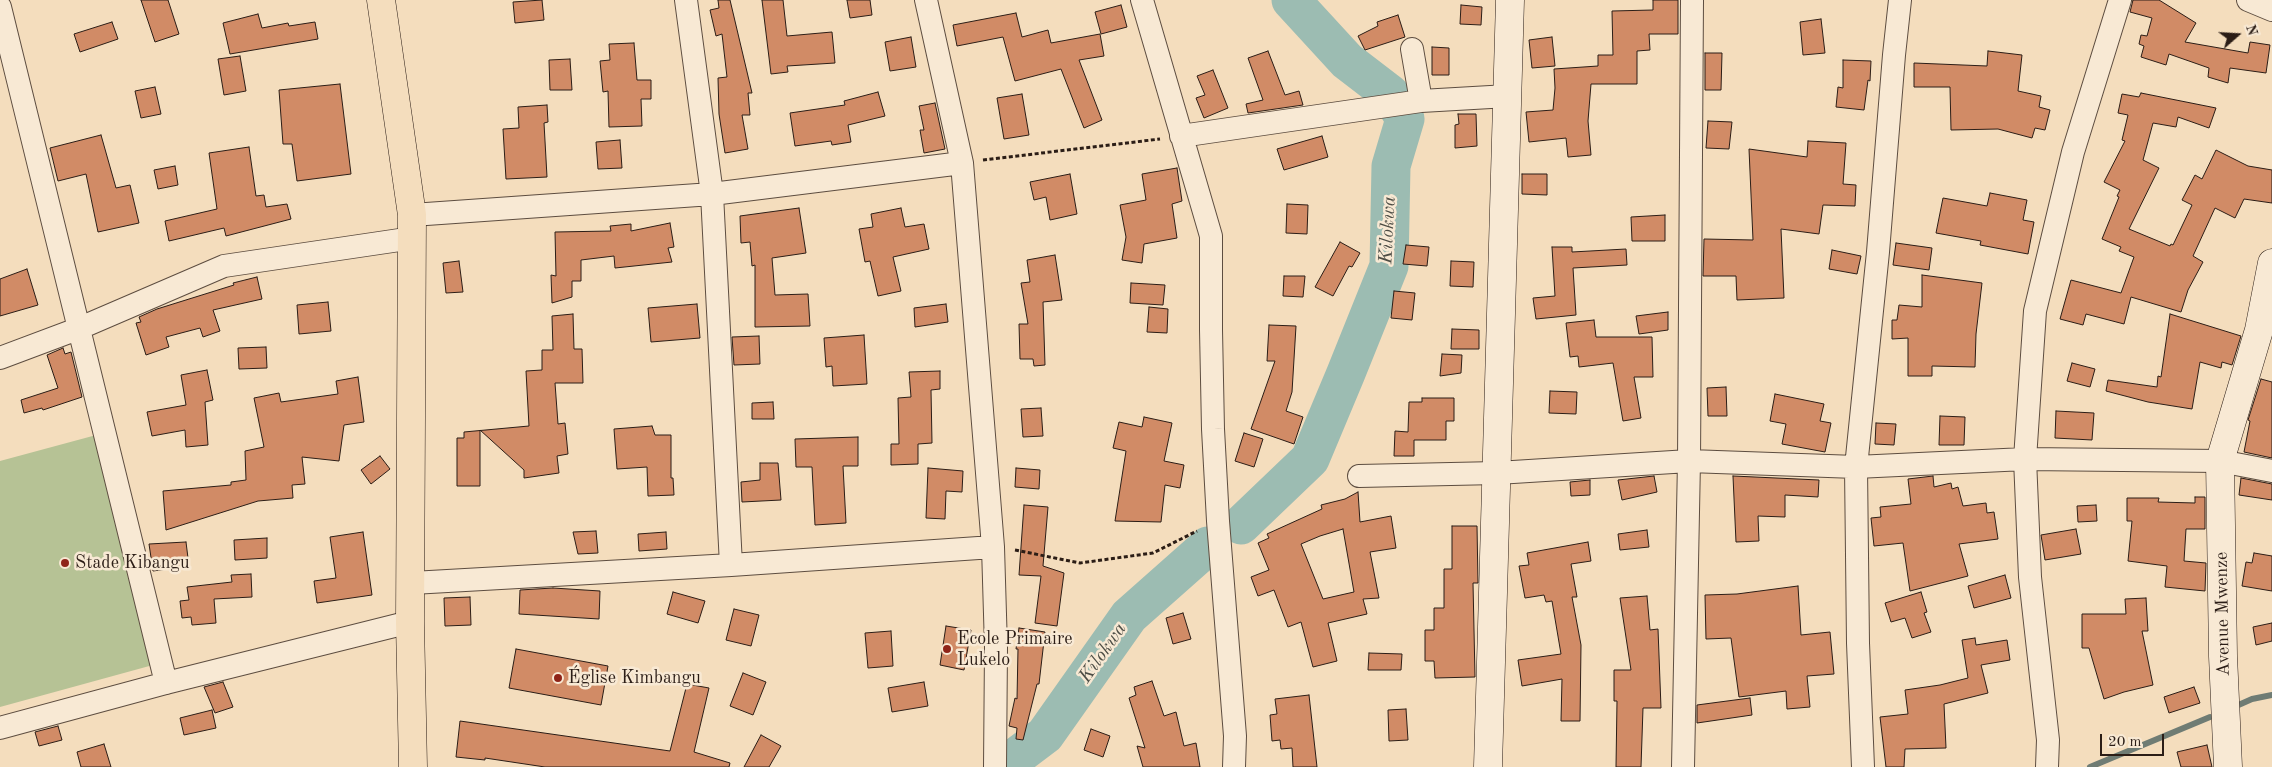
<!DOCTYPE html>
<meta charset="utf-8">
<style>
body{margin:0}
#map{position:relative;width:2272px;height:767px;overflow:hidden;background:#f4ddbd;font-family:"Old Standard TT",serif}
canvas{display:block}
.north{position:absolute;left:2212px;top:10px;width:50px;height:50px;-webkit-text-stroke:4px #f8e9d4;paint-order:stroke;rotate:71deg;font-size:14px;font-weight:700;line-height:20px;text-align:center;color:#2b1d16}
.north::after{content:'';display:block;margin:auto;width:18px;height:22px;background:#2b1d16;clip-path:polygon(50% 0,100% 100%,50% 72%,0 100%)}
.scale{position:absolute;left:2100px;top:734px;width:64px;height:22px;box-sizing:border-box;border:2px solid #2b1d16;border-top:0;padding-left:6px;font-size:15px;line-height:18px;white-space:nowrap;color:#2b1d16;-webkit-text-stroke:4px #f8e9d4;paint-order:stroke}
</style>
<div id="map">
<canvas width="2272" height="767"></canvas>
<div class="north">N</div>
<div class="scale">20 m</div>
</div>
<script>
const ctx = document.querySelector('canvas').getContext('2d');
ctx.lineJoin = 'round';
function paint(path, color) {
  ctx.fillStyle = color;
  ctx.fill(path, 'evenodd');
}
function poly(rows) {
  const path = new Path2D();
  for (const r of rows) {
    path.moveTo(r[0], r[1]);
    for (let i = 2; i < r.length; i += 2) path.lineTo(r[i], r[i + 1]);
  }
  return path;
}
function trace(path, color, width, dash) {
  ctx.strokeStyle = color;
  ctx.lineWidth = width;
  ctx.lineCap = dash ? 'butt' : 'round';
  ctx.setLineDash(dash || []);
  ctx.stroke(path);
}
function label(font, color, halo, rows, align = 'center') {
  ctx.font = font + ' "Old Standard TT",serif';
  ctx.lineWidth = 5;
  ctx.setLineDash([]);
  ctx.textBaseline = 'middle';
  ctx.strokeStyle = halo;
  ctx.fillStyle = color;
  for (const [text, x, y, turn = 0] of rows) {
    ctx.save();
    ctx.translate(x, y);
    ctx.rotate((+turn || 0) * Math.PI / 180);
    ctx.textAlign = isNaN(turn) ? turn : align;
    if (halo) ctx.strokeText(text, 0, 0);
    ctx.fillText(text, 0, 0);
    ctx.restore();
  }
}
paint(poly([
 [100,434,153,665,0,707,0,461]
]), '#b6c295');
trace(poly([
 [2234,707,2252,699,2272,695],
 [2090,767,2210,717]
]), '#6f7c74', 6);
trace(poly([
 [1241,525,1310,459,1346,373,1389,266,1391,166,1405,119,1390,94,1347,61,1291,0],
 [1005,765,1045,735,1129,616,1208,546]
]), '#9cbcb2', 39);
const building = poly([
 [141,0,168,0,179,34,155,42,141,0],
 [542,0,544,20,515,23,513,2,542,0],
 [718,0,730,0,752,93,748,93,750,115,742,115,748,149,725,153,719,114,718,78,727,77,722,34,716,36,710,10,719,8,718,0],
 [762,0,783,0,787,36,832,32,835,63,787,66,788,72,771,74,762,0],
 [847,0,870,0,872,15,850,18,847,0],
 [1653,0,1678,0,1678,34,1649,34,1650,50,1637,51,1637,84,1591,84,1588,121,1591,155,1568,157,1566,138,1529,142,1526,112,1553,110,1555,88,1554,69,1598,66,1598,55,1613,55,1612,11,1653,10,1653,0],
 [2133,0,2159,0,2196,23,2185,42,2248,53,2250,42,2270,45,2266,73,2230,68,2228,83,2208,77,2209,68,2169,54,2166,65,2141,57,2144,46,2139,44,2141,35,2147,36,2152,18,2130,12,2133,0],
 [1121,5,1127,27,1101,34,1095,12,1121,5],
 [1461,5,1482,7,1481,25,1460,24,1461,5],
 [1016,13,1022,37,1048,30,1051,43,1100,34,1104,56,1079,60,1102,120,1084,128,1061,69,1015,81,1003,37,957,46,953,25,1016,13],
 [258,14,262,28,288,23,289,26,315,22,318,39,230,54,223,23,258,14],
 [1398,15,1405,37,1365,50,1358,36,1378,26,1377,22,1398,15],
 [1821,19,1825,53,1803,55,1800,22,1821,19],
 [112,22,118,39,80,52,74,34,112,22],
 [911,37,916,67,890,71,885,42,911,37],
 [1552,37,1555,66,1532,68,1529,40,1552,37],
 [634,43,637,80,651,80,651,99,641,99,642,126,609,127,608,91,603,92,600,61,610,60,609,44,634,43],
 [1432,47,1449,48,1449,75,1432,75,1432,47],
 [1268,51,1285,95,1299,91,1303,105,1248,113,1246,104,1263,100,1248,58,1268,51],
 [1988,51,2022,55,2018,91,2041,96,2039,107,2050,110,2045,130,2035,128,2032,138,1998,129,1951,130,1950,87,1914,87,1914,63,1987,66,1988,51],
 [1705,53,1722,53,1721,90,1705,90,1705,53],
 [240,56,246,91,224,95,218,59,240,56],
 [570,59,572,90,550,90,549,60,570,59],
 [1843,60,1871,61,1870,81,1868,80,1864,110,1836,107,1838,87,1843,88,1843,60],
 [1213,70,1228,108,1204,118,1196,98,1205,95,1197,76,1213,70],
 [340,84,351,174,297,181,292,144,283,144,279,90,340,84],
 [155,87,161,114,141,118,135,91,155,87],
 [878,92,885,116,848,125,851,142,832,145,831,141,795,146,790,113,845,105,844,101,878,92],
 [2141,93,2216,108,2209,128,2178,117,2176,127,2153,123,2143,160,2159,168,2129,229,2170,246,2171,244,2173,245,2192,205,2182,200,2195,175,2202,179,2216,150,2248,166,2272,170,2272,203,2244,199,2235,218,2215,208,2193,256,2203,262,2188,290,2181,312,2131,297,2124,324,2086,314,2083,325,2060,319,2071,280,2121,293,2134,257,2119,251,2121,247,2102,239,2119,197,2117,196,2120,190,2104,182,2125,141,2122,140,2128,115,2118,113,2122,94,2139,97,2141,93],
 [1022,94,1029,135,1004,139,997,98,1022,94],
 [935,103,945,149,924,153,920,130,924,130,919,106,935,103],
 [547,105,548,122,544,123,547,177,506,179,503,129,519,128,518,107,547,105],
 [1458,114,1476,114,1477,146,1455,148,1455,125,1459,124,1458,114],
 [1708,121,1732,122,1729,149,1706,148,1708,121],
 [101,135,116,188,130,185,139,223,98,232,86,174,58,181,50,148,101,135],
 [1322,136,1328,157,1284,170,1277,149,1322,136],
 [620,140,622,168,598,169,596,142,620,140],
 [1808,141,1846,143,1843,184,1856,185,1855,206,1823,205,1819,234,1781,229,1784,298,1737,300,1736,276,1703,276,1704,239,1753,240,1749,149,1807,157,1808,141],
 [249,147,256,196,264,195,266,207,287,204,291,219,226,236,224,228,169,241,165,221,217,209,209,153,249,147],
 [175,166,178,185,158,189,154,170,175,166],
 [1177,168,1182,201,1172,204,1177,238,1144,244,1142,263,1122,260,1126,237,1120,205,1146,200,1142,174,1177,168],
 [1070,174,1077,214,1050,220,1046,197,1034,200,1030,182,1070,174],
 [1522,174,1547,174,1547,195,1522,194,1522,174],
 [1990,193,2027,200,2023,220,2034,222,2028,254,1980,245,1981,241,1936,233,1943,198,1987,206,1990,193],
 [1287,204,1308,205,1307,234,1286,233,1287,204],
 [799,208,806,253,772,258,775,295,808,294,810,326,755,327,755,265,752,266,750,242,741,243,740,216,799,208],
 [901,208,905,227,924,224,929,249,893,257,901,291,878,296,870,261,865,262,859,229,873,227,871,214,901,208],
 [1665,215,1665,241,1632,241,1631,217,1665,215],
 [670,223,674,247,668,248,672,262,615,268,614,256,581,260,581,281,572,281,572,297,552,303,551,275,556,276,555,232,611,231,610,226,631,224,631,231,670,223],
 [1340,242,1360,253,1352,267,1349,266,1333,296,1315,287,1340,242],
 [1896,243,1932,248,1929,270,1893,265,1896,243],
 [1406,245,1429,247,1427,266,1403,264,1406,245],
 [1552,247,1572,247,1572,252,1626,249,1627,265,1573,268,1576,315,1536,319,1533,298,1555,296,1552,247],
 [1832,250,1861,256,1857,274,1829,269,1832,250],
 [1055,255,1062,300,1043,302,1045,365,1034,366,1033,359,1020,359,1019,324,1028,324,1021,283,1030,282,1027,260,1055,255],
 [459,261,463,292,446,293,443,263,459,261],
 [1451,261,1474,262,1473,287,1450,286,1451,261],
 [27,269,38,305,0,316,0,279,27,269],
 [1922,275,1982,283,1976,334,1975,367,1932,366,1932,376,1908,376,1908,338,1892,339,1892,320,1897,320,1899,305,1922,307,1922,275],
 [1284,276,1305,276,1303,297,1283,296,1284,276],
 [257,277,262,299,213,310,220,331,203,337,200,328,166,337,169,347,146,355,136,323,141,322,139,317,157,309,234,285,233,283,257,277],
 [1131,283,1165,285,1163,305,1130,303,1131,283],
 [1394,291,1415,293,1412,320,1391,318,1394,291],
 [328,302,331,331,299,334,297,305,328,302],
 [697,304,700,338,651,342,648,308,697,304],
 [946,304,948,322,915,327,914,308,946,304],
 [1149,307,1168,309,1167,333,1147,332,1149,307],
 [1668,312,1668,330,1639,334,1636,316,1668,312],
 [573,314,574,349,582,349,583,383,555,383,558,424,565,423,568,454,557,456,559,473,524,478,524,470,480,430,480,486,457,486,457,438,464,438,464,432,529,426,526,371,542,370,542,350,553,350,552,316,573,314],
 [2170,314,2241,336,2232,365,2222,362,2221,368,2200,362,2192,409,2148,402,2106,391,2108,380,2157,387,2158,376,2161,377,2170,314],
 [1594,320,1596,337,1652,337,1653,377,1634,377,1641,418,1623,421,1613,363,1579,367,1578,356,1570,357,1566,323,1594,320],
 [1269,325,1296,326,1292,392,1286,411,1303,417,1294,444,1251,429,1275,361,1267,361,1269,325],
 [1452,329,1479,330,1479,349,1451,349,1452,329],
 [864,335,867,384,833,386,832,366,826,367,824,338,864,335],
 [759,336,760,364,734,365,732,337,759,336],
 [266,347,267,368,239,369,238,348,266,347],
 [63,348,65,354,71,352,82,397,43,410,42,408,24,413,21,400,58,388,47,355,63,348],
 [1442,354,1462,355,1461,373,1440,376,1442,354],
 [2072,363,2095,369,2090,387,2067,381,2072,363],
 [207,370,213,400,205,402,208,445,186,447,185,430,152,436,147,412,186,405,181,375,207,370],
 [940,371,940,389,931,390,932,443,918,444,918,464,891,465,891,444,899,444,898,398,911,397,909,372,940,371],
 [358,377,364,422,344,425,339,461,302,457,305,484,292,485,293,498,258,501,166,530,163,491,231,485,231,482,246,480,245,451,264,447,254,398,279,393,281,402,338,394,336,381,358,377],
 [2261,379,2272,382,2272,458,2244,452,2250,421,2248,420,2261,379],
 [1726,387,1727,416,1708,416,1707,388,1726,387],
 [1550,391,1577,392,1576,414,1549,413,1550,391],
 [1775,394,1824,404,1820,421,1831,423,1825,452,1782,444,1786,424,1770,421,1775,394],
 [1422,398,1454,398,1454,421,1446,421,1446,440,1414,440,1414,456,1394,456,1395,431,1408,432,1409,402,1422,402,1422,398],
 [773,402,774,419,752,419,752,403,773,402],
 [1041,408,1043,436,1023,437,1021,409,1041,408],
 [2056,411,2094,413,2092,440,2055,438,2056,411],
 [1940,416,1965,417,1964,445,1939,445,1940,416],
 [1144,417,1172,423,1164,461,1184,465,1180,488,1165,485,1161,522,1115,521,1126,451,1113,448,1119,422,1142,427,1144,417],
 [1876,423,1896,424,1894,445,1875,444,1876,423],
 [652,426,655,435,671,435,671,478,673,478,674,495,648,496,647,467,617,469,614,429,652,426],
 [1244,433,1263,439,1254,467,1235,461,1244,433],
 [858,437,858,466,843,466,846,523,815,525,812,467,796,467,795,439,858,437],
 [380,456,390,469,371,484,361,470,380,456],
 [760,463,778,463,781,500,742,502,741,482,760,480,760,463],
 [928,468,963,471,962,492,946,491,945,519,926,518,928,468],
 [1016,468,1040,470,1039,489,1015,487,1016,468],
 [1654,476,1657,492,1622,500,1618,480,1654,476],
 [1733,476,1819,480,1818,497,1785,495,1785,517,1758,516,1759,541,1736,542,1733,476],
 [1933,476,1934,487,1951,483,1952,489,1958,487,1963,506,1986,503,1987,513,1994,512,1998,539,1959,544,1968,576,1910,591,1903,543,1874,546,1871,518,1881,517,1880,507,1911,504,1908,479,1933,476],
 [2241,478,2272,484,2272,500,2239,495,2241,478],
 [1590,480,1590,495,1571,496,1570,482,1590,480],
 [1358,492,1360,522,1391,516,1396,548,1370,552,1379,598,1363,599,1367,614,1328,623,1337,661,1313,667,1301,622,1288,627,1274,590,1258,596,1251,577,1269,570,1258,543,1269,538,1267,534,1322,509,1321,505,1345,499,1358,492],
 [1343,529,1354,592,1323,599,1301,544,1320,536,1343,529],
 [2195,497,2205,497,2205,529,2186,529,2184,561,2206,563,2205,591,2165,587,2167,566,2128,561,2132,521,2127,521,2127,498,2159,498,2158,502,2195,503,2195,497],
 [1024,505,1048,507,1043,566,1064,573,1057,626,1035,623,1041,576,1019,575,1024,505],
 [2096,505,2097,521,2078,522,2077,506,2096,505],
 [1452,526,1477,526,1478,583,1473,583,1475,677,1435,678,1434,661,1425,661,1425,630,1434,630,1434,608,1444,608,1444,569,1452,569,1452,526],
 [2076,529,2081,554,2045,560,2041,535,2076,529],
 [1647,530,1649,547,1620,550,1618,534,1647,530],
 [596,531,598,553,578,554,573,532,596,531],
 [363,532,372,595,317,603,314,581,336,578,330,537,363,532],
 [666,532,667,549,639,551,638,534,666,532],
 [267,538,267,558,235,560,234,540,267,538],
 [186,542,189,566,153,571,149,544,186,542],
 [1588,542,1591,561,1571,564,1577,597,1572,597,1581,645,1580,721,1561,721,1562,679,1522,686,1518,660,1561,654,1552,601,1546,602,1544,595,1525,598,1519,566,1529,565,1527,553,1588,542],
 [2254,553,2272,556,2272,591,2242,586,2246,562,2252,563,2254,553],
 [251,574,252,597,214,599,216,623,192,625,191,617,182,618,180,601,189,600,187,587,232,582,231,575,251,574],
 [2005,575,2011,598,1974,608,1968,586,2005,575],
 [1798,586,1801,635,1830,632,1834,674,1807,676,1810,707,1787,709,1786,691,1739,697,1731,638,1706,639,1705,595,1737,594,1798,586],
 [553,588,600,591,599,619,519,614,520,590,553,588],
 [673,592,705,601,698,623,667,614,673,592],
 [1921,592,1927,612,1924,613,1931,632,1912,638,1905,618,1891,622,1885,603,1921,592],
 [1647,596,1650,630,1658,629,1661,708,1643,708,1641,767,1616,767,1617,701,1614,701,1614,670,1631,670,1620,598,1647,596],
 [470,597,471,625,445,626,444,598,470,597],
 [2146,598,2148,631,2142,631,2153,685,2124,692,2104,699,2089,648,2082,648,2082,614,2126,614,2125,599,2146,598],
 [734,609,759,615,751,646,726,640,734,609],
 [1183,613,1191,639,1173,644,1166,618,1183,613],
 [2272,623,2272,641,2256,645,2253,627,2272,623],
 [946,626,971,630,964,670,940,665,946,626],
 [1019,628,1045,632,1039,684,1037,684,1023,740,1016,739,1017,728,1009,726,1015,698,1017,699,1018,649,1016,649,1019,628],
 [891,631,893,666,868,668,865,633,891,631],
 [1975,638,1976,645,2007,640,2010,660,1981,665,1988,693,1944,704,1946,748,1905,749,1904,767,1886,767,1880,717,1908,714,1905,690,1940,685,1968,678,1962,640,1975,638],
 [516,649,608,666,601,705,509,688,516,649],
 [1369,653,1402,654,1401,670,1368,670,1369,653],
 [743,673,766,682,753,715,730,706,743,673],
 [1152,681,1164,716,1176,712,1184,746,1196,743,1200,767,1143,767,1137,746,1145,748,1129,698,1136,695,1134,687,1152,681],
 [223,682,233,707,215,713,204,687,223,682],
 [924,682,928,706,892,712,888,688,924,682],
 [687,684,709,688,694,752,730,763,729,767,545,767,485,758,485,760,456,757,460,721,670,751,687,684],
 [2194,687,2200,703,2169,713,2164,697,2194,687],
 [1309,695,1317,767,1293,767,1292,748,1281,749,1280,740,1272,741,1270,715,1277,714,1275,699,1309,695],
 [1750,698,1752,715,1697,723,1697,705,1750,698],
 [1406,709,1408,740,1389,741,1388,710,1406,709],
 [212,710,216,728,184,735,180,718,212,710],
 [58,726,62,740,39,746,35,732,58,726],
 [1091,729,1110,736,1103,757,1084,750,1091,729],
 [761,735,781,746,769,767,744,767,761,735],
 [104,744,111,767,81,767,77,752,104,744],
 [2207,745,2212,767,2181,767,2177,752,2207,745]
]);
paint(building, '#d18b66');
trace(building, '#2b1d16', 1);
const street = poly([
 [686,0,712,194,731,565],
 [926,0,962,163,993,547,996,648,995,767],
 [1142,0,1211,236,1211,330,1213,429,1218,521,1235,736,1234,767],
 [2248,0,2272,10],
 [0,7,166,683],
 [1412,49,1421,101,1508,96],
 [1181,136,1421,101],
 [412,215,712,194,962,163],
 [0,358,80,328,224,266,413,238],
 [1359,476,1497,473,1689,461,1856,467,2025,459,2220,461,2272,471],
 [412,583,731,565,993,547],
 [0,728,166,683,410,622],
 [1683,767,1689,461,1692,0],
 [1863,767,1858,643,1856,467,1878,252,1894,55,1900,0],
 [2047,767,2048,740,2030,577,2025,459,2035,311,2073,152,2120,0]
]);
const secondary = poly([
 [1488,767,1510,0],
 [2228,767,2223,656,2220,461,2259,330,2272,263]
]);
const primary = poly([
 [381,0,412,215,410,622,413,767]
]);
trace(street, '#5d4d40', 24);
trace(secondary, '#2b1d16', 29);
trace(primary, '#2b1d16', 29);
trace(poly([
 [983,160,1160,139],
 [1015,550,1080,563,1153,553,1197,531]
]), '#2b1d16', 3, [4, 2.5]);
trace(street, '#f8e9d4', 22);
trace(secondary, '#f8e9d4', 28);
trace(primary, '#f4ddbd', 28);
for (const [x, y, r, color] of [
 [65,563,5,"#8f2418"],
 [947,649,5,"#8f2418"],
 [558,678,5,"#8f2418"]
]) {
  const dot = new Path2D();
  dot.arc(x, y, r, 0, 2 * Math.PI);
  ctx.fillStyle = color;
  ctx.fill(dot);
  trace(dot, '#f8e9d4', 2);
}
label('18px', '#2b1d16', '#f8e9d4', [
 ["Stade Kibangu",75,563],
 ["Ecole Primaire",957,639],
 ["Lukelo",957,660],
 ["Église Kimbangu",568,678]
], 'left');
label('18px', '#2b1d16', '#f8e9d4', [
 ["Avenue Mwenze",2223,614,-91]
]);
label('italic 19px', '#4d4d45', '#f8e9d4', [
 ["Kilokwa",1388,230,-87],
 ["Kilokwa",1103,653,-55]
]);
</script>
